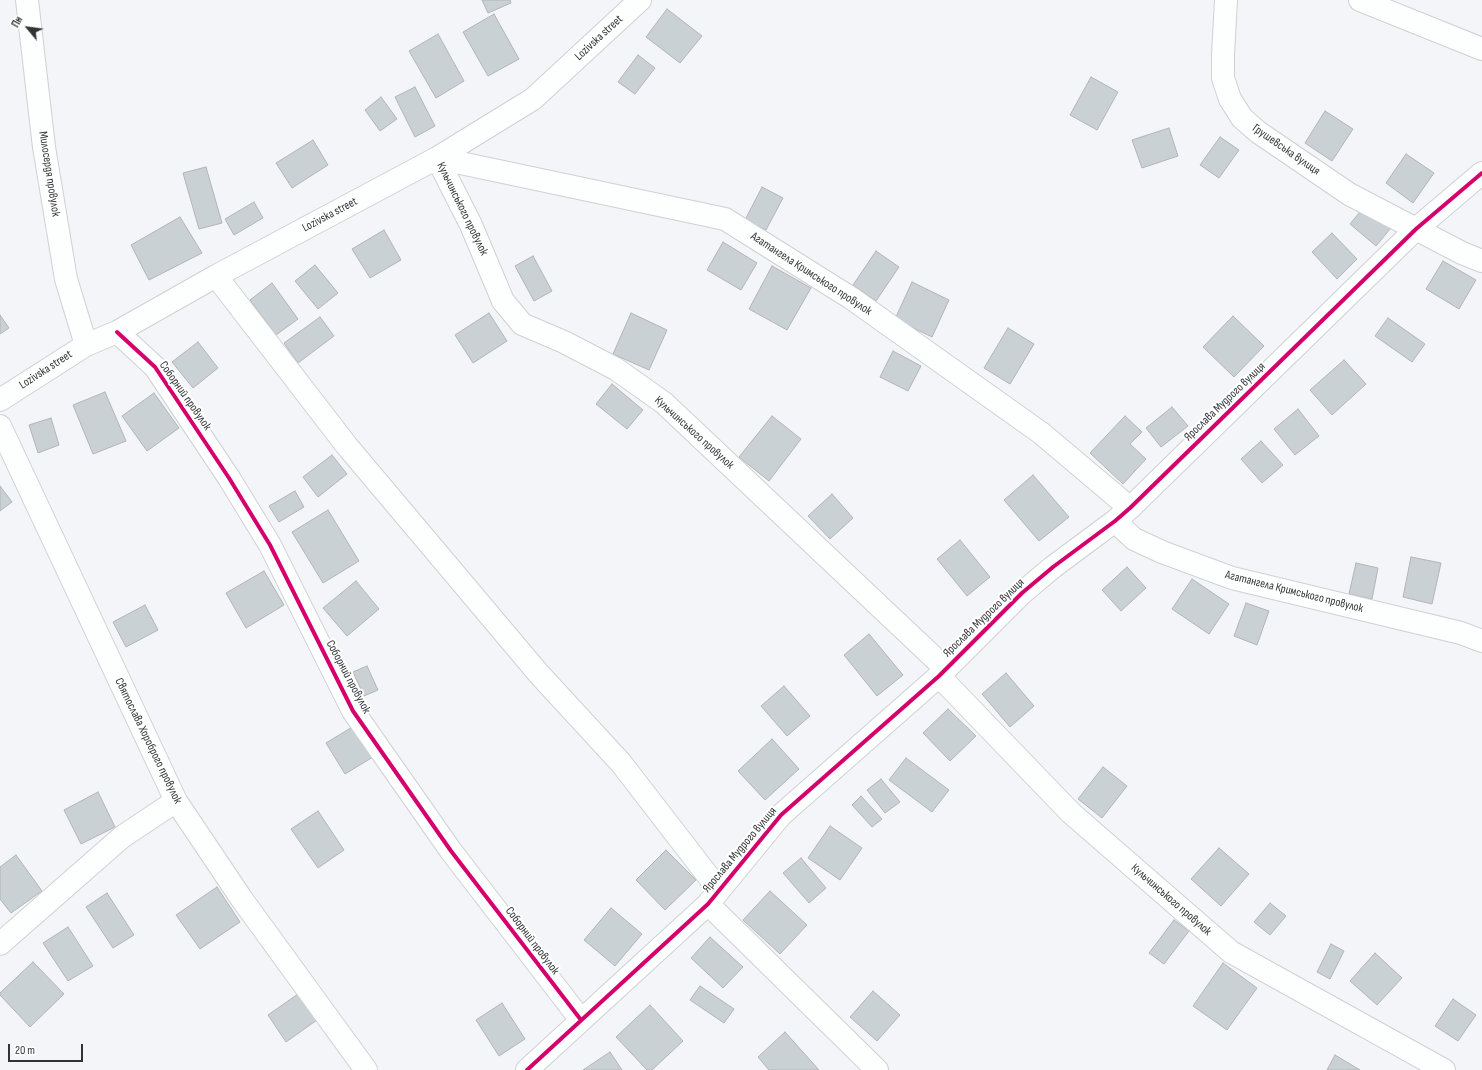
<!DOCTYPE html>
<meta charset="utf-8">
<style>
body{margin:0}
#map{position:relative;width:1482px;height:1070px;overflow:hidden;background:#f3f5f8;font-family:"Sofia Sans Condensed",sans-serif}
canvas{display:block}
.north{position:absolute;left:8px;top:8px;width:40px;height:40px;-webkit-text-stroke:3px #fff;paint-order:stroke;rotate:299deg;font-size:11px;font-weight:700;line-height:16px;text-align:center;color:#323335}
.north::after{content:'';display:block;margin:auto;width:14px;height:18px;background:#323335;clip-path:polygon(50% 0,100% 100%,50% 72%,0 100%)}
.scale{position:absolute;left:8px;top:1044px;width:75px;height:18px;box-sizing:border-box;border:2px solid #323335;border-top:0;padding-left:5px;font-size:12px;line-height:14px;white-space:nowrap;color:#323335;-webkit-text-stroke:3px #fff;paint-order:stroke}
</style>
<div id="map">
<canvas width="1482" height="1070"></canvas>
<div class="north">Пн</div>
<div class="scale">20 m</div>
</div>
<script>
const ctx = document.querySelector('canvas').getContext('2d');
ctx.lineJoin = 'round';
function paint(path, color) {
  ctx.fillStyle = color;
  ctx.fill(path, 'evenodd');
}
function poly(rows) {
  const path = new Path2D();
  for (const r of rows) {
    path.moveTo(r[0], r[1]);
    for (let i = 2; i < r.length; i += 2) path.lineTo(r[i], r[i + 1]);
  }
  return path;
}
function trace(path, color, width, dash) {
  ctx.strokeStyle = color;
  ctx.lineWidth = width;
  ctx.lineCap = dash ? 'butt' : 'round';
  ctx.setLineDash(dash || []);
  ctx.stroke(path);
}
function label(font, color, halo, rows, align = 'center') {
  ctx.font = font + ' "Sofia Sans Condensed",sans-serif';
  ctx.lineWidth = 4;
  ctx.setLineDash([]);
  ctx.textBaseline = 'middle';
  ctx.strokeStyle = halo;
  ctx.fillStyle = color;
  for (const [text, x, y, turn = 0] of rows) {
    ctx.save();
    ctx.translate(x, y);
    ctx.rotate((+turn || 0) * Math.PI / 180);
    ctx.textAlign = isNaN(turn) ? turn : align;
    if (halo) ctx.strokeText(text, 0, 0);
    ctx.fillText(text, 0, 0);
    ctx.restore();
  }
}
const building = poly([
 [482,0,510,0,511,3,488,13,482,0],
 [667,9,702,36,680,63,646,37,667,9],
 [494,14,519,59,488,76,463,32,494,14],
 [438,34,464,81,436,98,409,51,438,34],
 [638,55,655,68,635,94,618,82,638,55],
 [1091,77,1118,92,1097,130,1070,115,1091,77],
 [415,87,435,126,415,137,395,97,415,87],
 [381,97,397,119,380,131,365,110,381,97],
 [1325,111,1353,129,1332,161,1305,143,1325,111],
 [1169,128,1178,156,1142,168,1132,140,1169,128],
 [1220,137,1239,150,1219,178,1200,165,1220,137],
 [313,140,328,165,292,188,276,163,313,140],
 [1406,154,1434,173,1413,203,1386,183,1406,154],
 [206,167,222,223,199,229,183,173,206,167],
 [762,187,783,198,766,230,745,220,762,187],
 [254,202,263,218,234,235,225,219,254,202],
 [1364,207,1390,229,1376,246,1350,224,1364,207],
 [180,217,202,253,149,280,131,245,180,217],
 [384,230,401,260,370,278,352,249,384,230],
 [1332,233,1357,259,1337,279,1312,252,1332,233],
 [723,242,757,263,741,290,707,270,723,242],
 [876,251,899,267,876,301,853,285,876,251],
 [533,256,552,291,534,301,515,266,533,256],
 [1443,261,1476,280,1459,309,1426,289,1443,261],
 [315,265,338,293,318,309,295,281,315,265],
 [772,266,811,288,787,330,749,309,772,266],
 [912,282,949,300,932,337,895,319,912,282],
 [272,283,298,319,276,335,250,300,272,283],
 [489,313,507,341,473,363,455,335,489,313],
 [631,313,667,330,649,370,613,354,631,313],
 [0,315,9,328,0,334,0,315],
 [1233,316,1264,346,1234,377,1203,347,1233,316],
 [320,317,334,336,298,363,284,343,320,317],
 [1388,318,1425,344,1412,362,1375,336,1388,318],
 [1008,328,1034,344,1010,384,984,368,1008,328],
 [198,342,218,368,193,388,172,362,198,342],
 [893,351,921,366,908,391,880,377,893,351],
 [1344,360,1366,384,1332,415,1310,390,1344,360],
 [612,384,643,410,627,429,596,404,612,384],
 [105,392,126,441,93,454,73,405,105,392],
 [154,393,179,428,147,451,122,416,154,393],
 [1172,407,1188,426,1161,447,1146,428,1172,407],
 [1298,409,1319,436,1295,455,1274,429,1298,409],
 [772,416,801,439,769,481,739,457,772,416],
 [1125,416,1142,432,1130,444,1146,459,1123,484,1090,453,1125,416],
 [51,418,59,445,38,453,29,425,51,418],
 [1261,441,1283,465,1262,483,1241,459,1261,441],
 [332,455,347,474,318,497,303,477,332,455],
 [1033,475,1069,517,1039,541,1004,500,1033,475],
 [0,486,12,502,0,511,0,486],
 [295,491,304,507,279,522,269,506,295,491],
 [832,494,853,518,830,539,808,516,832,494],
 [328,510,359,561,323,583,292,532,328,510],
 [960,540,990,577,967,596,937,559,960,540],
 [1411,557,1441,563,1432,604,1403,597,1411,557],
 [1356,563,1378,568,1372,599,1349,594,1356,563],
 [1127,567,1146,588,1121,611,1102,590,1127,567],
 [264,571,284,605,246,628,226,593,264,571],
 [1192,579,1229,604,1209,634,1172,609,1192,579],
 [356,581,379,609,347,636,323,608,356,581],
 [1246,603,1269,611,1257,645,1234,636,1246,603],
 [145,605,158,630,126,647,113,622,145,605],
 [869,634,903,675,877,696,844,655,869,634],
 [367,666,378,690,364,696,353,672,367,666],
 [1006,673,1034,706,1010,727,982,694,1006,673],
 [784,686,810,716,787,736,761,706,784,686],
 [948,709,976,736,950,761,923,733,948,709],
 [354,726,373,757,345,774,326,743,354,726],
 [772,739,799,769,765,800,738,771,772,739],
 [906,758,949,790,932,812,889,780,906,758],
 [1103,767,1127,786,1102,818,1078,799,1103,767],
 [881,779,900,802,885,813,867,790,881,779],
 [98,792,115,827,81,844,64,810,98,792],
 [861,796,882,819,872,827,852,805,861,796],
 [318,811,344,850,318,868,291,829,318,811],
 [830,826,862,848,840,880,808,858,830,826],
 [1219,848,1249,874,1221,906,1191,879,1219,848],
 [666,850,696,880,665,910,636,880,666,850],
 [16,855,42,891,11,913,0,899,0,867,16,855],
 [801,858,826,888,809,903,783,873,801,858],
 [217,887,240,922,200,949,176,915,217,887],
 [770,891,807,925,780,954,743,920,770,891],
 [107,893,134,935,113,948,86,907,107,893],
 [1270,903,1286,916,1270,935,1254,922,1270,903],
 [611,908,642,934,615,966,584,940,611,908],
 [1174,920,1189,931,1164,964,1149,953,1174,920],
 [68,927,93,966,68,981,43,943,68,927],
 [710,937,743,967,723,988,691,958,710,937],
 [1331,944,1344,951,1330,979,1317,972,1331,944],
 [1375,953,1402,978,1377,1005,1350,981,1375,953],
 [33,962,64,994,30,1027,0,995,0,993,33,962],
 [1223,963,1257,988,1227,1030,1193,1006,1223,963],
 [700,986,734,1009,724,1023,690,1000,700,986],
 [873,991,900,1015,877,1041,850,1017,873,991],
 [298,994,317,1020,286,1042,268,1015,298,994],
 [1453,999,1476,1015,1458,1041,1435,1026,1453,999],
 [502,1003,525,1039,499,1056,476,1020,502,1003],
 [650,1005,683,1041,652,1070,647,1070,616,1037,650,1005],
 [785,1032,819,1070,769,1070,758,1057,785,1032],
 [610,1052,622,1070,583,1070,610,1052],
 [1335,1055,1360,1070,1327,1070,1335,1055]
]);
paint(building, '#c9d1d5');
trace(building, '#b3b4b6', 1);
const minor = poly([
 [27,0,44,147,66,279,86,345],
 [1226,0,1223,55,1223,78,1230,99,1242,118,1258,132,1349,194,1416,229,1462,253,1482,261],
 [1360,0,1482,49],
 [437,158,725,219,851,298,1041,433,1130,508],
 [437,158,471,225,503,301,522,324,564,342,616,369,664,403,946,669],
 [216,276,347,446,539,674,621,763,719,890],
 [117,332,155,367,229,478,270,545,353,711,451,851,581,1020],
 [0,400,86,345,117,332,216,276,437,158,533,99,640,0],
 [0,426,176,801,241,898,366,1070],
 [1115,521,1134,539,1162,552,1232,578,1461,633,1482,641],
 [939,676,1071,813,1231,952,1444,1070],
 [708,904,877,1070],
 [0,944,122,837,176,801],
 [527,1070,708,904,781,815,939,676,1022,593,1053,567,1115,521,1130,508,1416,229,1482,173]
]);
trace(minor, '#cfd1d3', 24);
trace(minor, '#fdfefe', 22);
trace(poly([
 [117,332,155,367,229,478,270,545,353,711,451,851,581,1020],
 [527,1070,708,904,781,815,939,676,1022,593,1053,567,1115,521,1130,508,1416,229,1482,173]
]), '#d6006c', 4);
label('12px', '#323335', '#fff', [
 ["Lozivska street",599,38,-43],
 ["Грушевська вулиця",1286,150,35],
 ["Милосердя провулок",49,174,81],
 ["Кульчинського провулок",462,209,64],
 ["Lozivska street",330,215,-28],
 ["Агатангела Кримського провулок",811,274,33],
 ["Lozivska street",46,370,-33],
 ["Соборний провулок",185,396,55],
 ["Ярослава Мудрого вулиця",1225,402,-44],
 ["Кульчинського провулок",694,433,42],
 ["Агатангела Кримського провулок",1294,592,14],
 ["Ярослава Мудрого вулиця",984,618,-44],
 ["Соборний провулок",348,677,62],
 ["Святослава Хороброго провулок",148,741,64],
 ["Ярослава Мудрого вулиця",740,850,-50],
 ["Кульчинського провулок",1171,900,41],
 ["Соборний провулок",532,941,53]
]);
</script>
